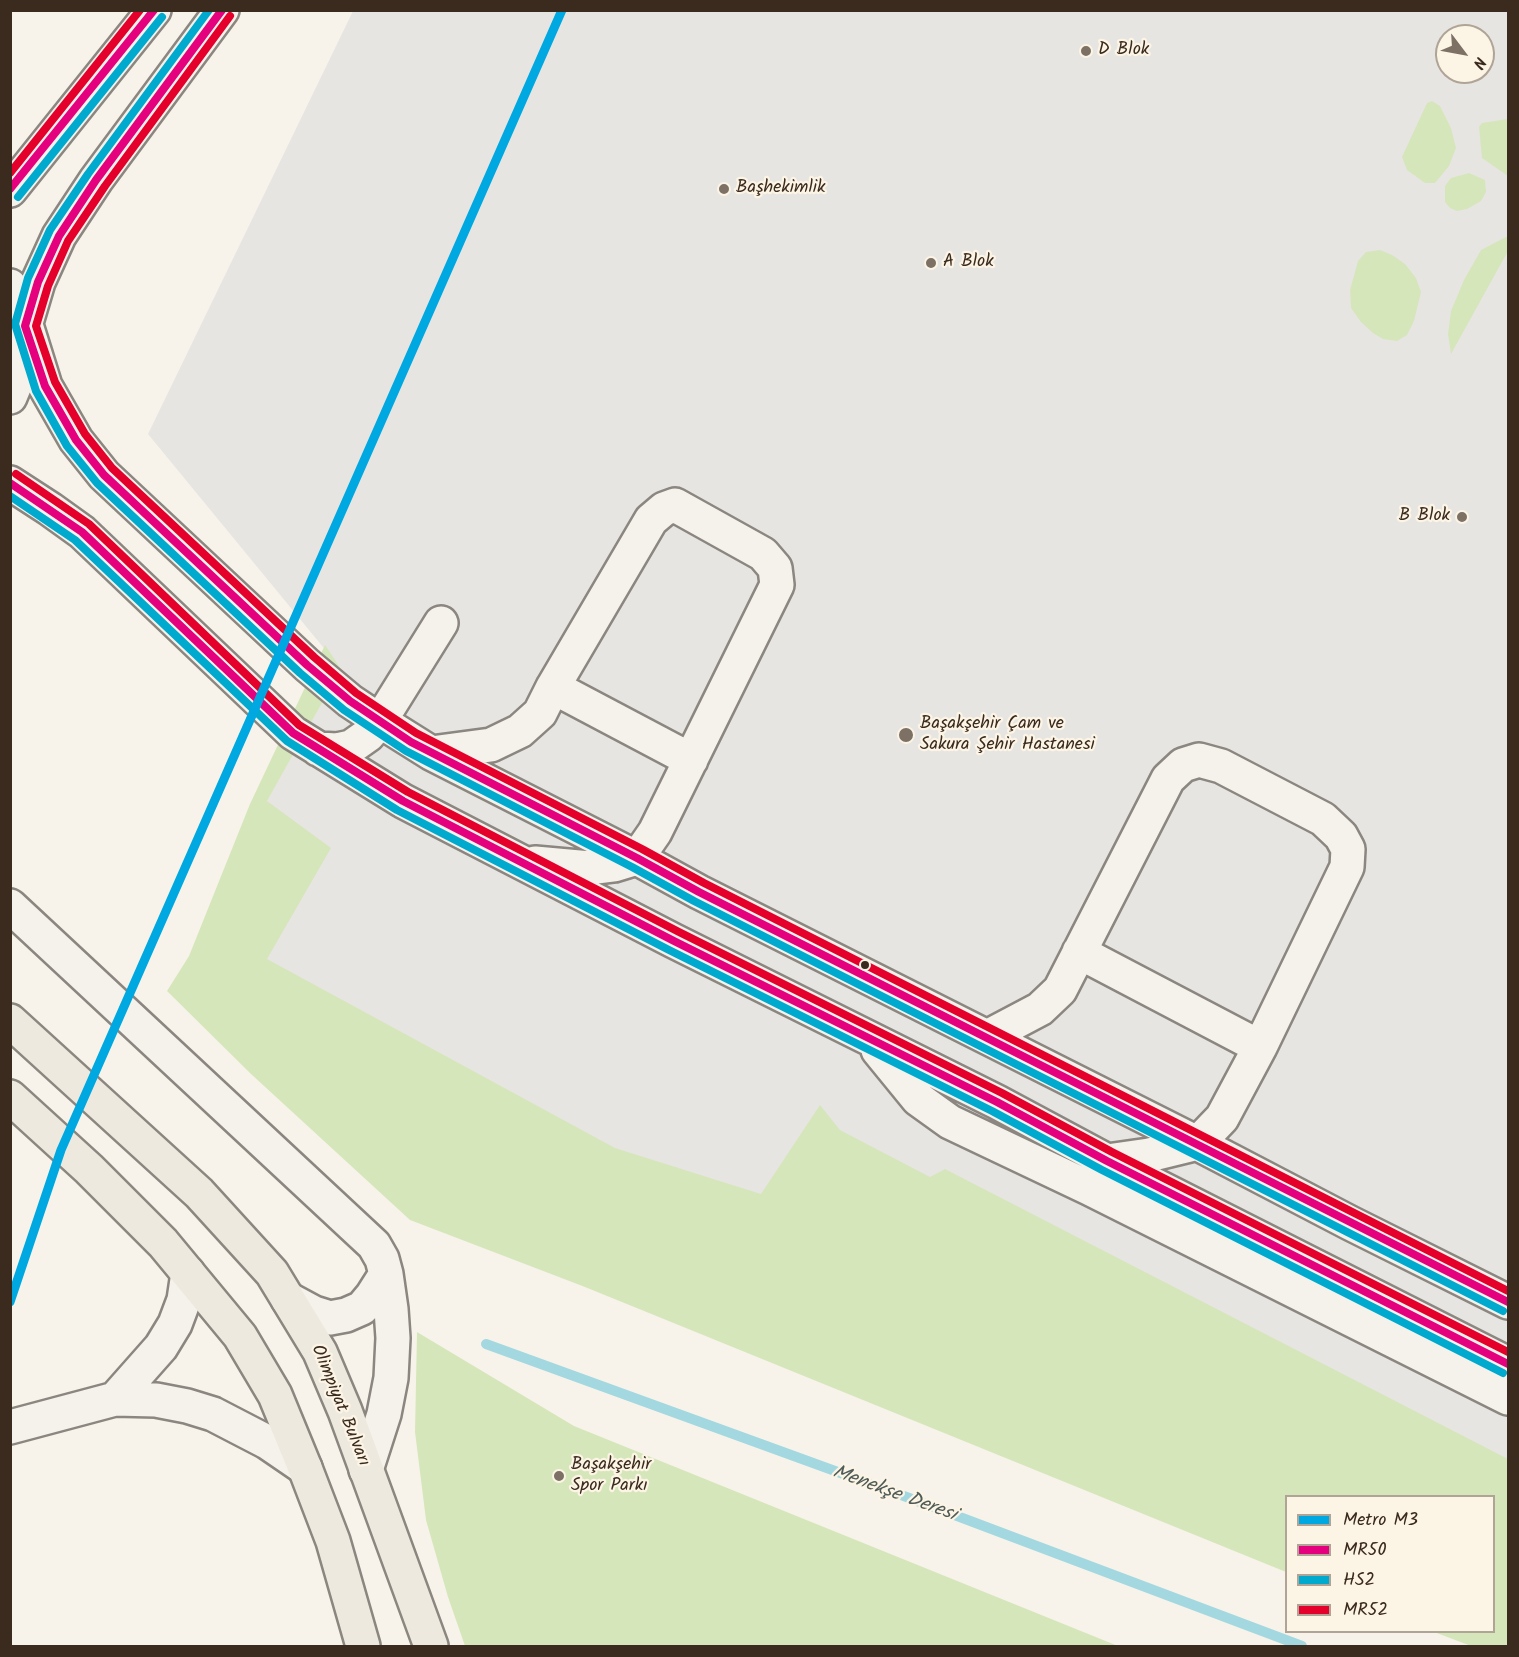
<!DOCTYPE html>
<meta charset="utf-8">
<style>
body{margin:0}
#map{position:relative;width:1519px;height:1657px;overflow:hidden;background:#f7f3ea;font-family:Kalam,sans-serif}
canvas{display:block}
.frame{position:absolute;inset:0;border:12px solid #3b2a1e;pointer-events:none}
.legend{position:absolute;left:1285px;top:1495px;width:210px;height:138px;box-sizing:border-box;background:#fcf5e5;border:2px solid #afa495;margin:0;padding:8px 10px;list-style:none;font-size:18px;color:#3b2a1e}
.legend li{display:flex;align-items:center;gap:12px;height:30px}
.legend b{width:30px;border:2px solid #afa495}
.north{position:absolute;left:1435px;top:24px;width:60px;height:60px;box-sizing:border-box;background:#fcf5e5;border:2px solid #afa495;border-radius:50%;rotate:122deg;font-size:16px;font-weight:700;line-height:24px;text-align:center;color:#3b2a1e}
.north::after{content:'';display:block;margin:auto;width:21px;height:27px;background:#7d7065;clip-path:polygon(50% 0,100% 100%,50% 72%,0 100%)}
</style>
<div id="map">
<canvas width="1519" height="1657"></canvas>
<div class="frame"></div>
<ul class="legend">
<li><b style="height:8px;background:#00a8e1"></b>Metro M3</li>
<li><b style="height:8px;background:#e5007d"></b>MR50</li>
<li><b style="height:8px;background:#00a9ce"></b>HS2</li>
<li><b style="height:8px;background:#e4002b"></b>MR52</li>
</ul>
<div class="north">N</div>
</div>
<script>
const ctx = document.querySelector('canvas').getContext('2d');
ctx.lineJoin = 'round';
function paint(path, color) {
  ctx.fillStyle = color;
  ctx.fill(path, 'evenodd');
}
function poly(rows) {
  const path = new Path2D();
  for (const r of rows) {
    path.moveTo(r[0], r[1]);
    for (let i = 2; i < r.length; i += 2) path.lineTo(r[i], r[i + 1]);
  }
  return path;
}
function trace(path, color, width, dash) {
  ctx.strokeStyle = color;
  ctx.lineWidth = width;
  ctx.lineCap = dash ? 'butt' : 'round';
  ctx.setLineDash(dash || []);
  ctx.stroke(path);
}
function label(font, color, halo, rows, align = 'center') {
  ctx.font = font + ' Kalam,sans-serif';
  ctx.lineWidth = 4.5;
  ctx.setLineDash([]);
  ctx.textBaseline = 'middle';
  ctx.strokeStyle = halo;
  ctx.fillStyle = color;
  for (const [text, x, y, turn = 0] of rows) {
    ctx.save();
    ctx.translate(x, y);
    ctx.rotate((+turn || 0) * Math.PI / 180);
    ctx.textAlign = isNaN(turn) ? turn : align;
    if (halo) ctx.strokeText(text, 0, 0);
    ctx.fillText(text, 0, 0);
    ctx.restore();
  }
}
paint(poly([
 [353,11,1508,11,1508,1540,1494,1496,243,1021,266,801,341,669,148,434],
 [1447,36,1483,36,1483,72,1447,72]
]), '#e6e5e2');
paint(poly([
 [1432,101,1440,106,1451,128,1456,148,1449,166,1435,183,1425,183,1407,170,1402,157,1427,103],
 [1508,119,1508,176,1482,158,1479,127,1482,123],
 [1469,173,1485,180,1486,192,1481,201,1467,209,1457,211,1450,208,1445,202,1445,186,1451,178],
 [1506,237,1508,237,1508,251,1451,354,1448,334,1451,311,1464,280,1481,250],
 [1380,250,1392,255,1405,264,1416,278,1421,292,1414,321,1407,335,1397,341,1383,339,1373,333,1361,322,1351,308,1350,290,1358,261,1366,252],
 [325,645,341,669,267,801,331,848,267,959,615,1148,761,1194,820,1105,840,1130,930,1177,945,1169,1508,1459,1508,1646,1471,1646,1434,1632,1494,1632,1494,1496,1286,1496,1286,1572,585,1287,410,1220,251,1074,167,991,189,956,250,804],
 [417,1332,574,1426,1118,1646,465,1646,448,1597,426,1520,415,1432]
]), '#d6e6bb');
trace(poly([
 [486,1344,912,1499,1302,1646]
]), '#a3d8e0', 10);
const minor = poly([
 [10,190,154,10],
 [10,286,17,296,45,386,76,440,104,475,307,665,350,701,380,721,431,753,637,858,699,892,1191,1140,1350,1223,1508,1302],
 [10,397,25,361,25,326,38,282,59,236,96,180,222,10],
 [10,483,50,509,82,532,293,733,403,801,674,941,997,1102,1107,1161,1508,1364],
 [553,687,691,760],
 [318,749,337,750,351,747,368,735,380,721,441,623],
 [431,753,491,745,520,731,540,713,553,687,651,520,664,509,675,505,763,554,775,568,777,585,655,832,637,858,614,865,590,868,535,863],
 [10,906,374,1245,382,1259,386,1274,391,1309,393,1338,391,1378,384,1414,366,1470],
 [1079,952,1260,1047],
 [987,1037,1040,1009,1060,990,1168,779,1183,765,1199,760,1221,766,1323,819,1341,836,1348,849,1347,867,1260,1047,1222,1118,1198,1143,1149,1155,1107,1161],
 [878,1050,918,1099,950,1122,1089,1188,1508,1398],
 [288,1299,314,1313,330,1318,346,1315,362,1308,372,1296,386,1274],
 [115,1399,161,1347,175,1324,184,1300,188,1273],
 [10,1427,115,1399,156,1400,187,1406,213,1414,267,1442,305,1468]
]);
const major = poly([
 [10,1021,199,1193,272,1273,320,1352,345,1411,431,1646],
 [10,1097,89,1169,163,1243,240,1336,275,1395,305,1468,333,1541,363,1646]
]);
trace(minor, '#8b867f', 38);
trace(major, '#8b867f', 38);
trace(minor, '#f5f2ec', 33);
trace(major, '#eee9de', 33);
trace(poly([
 [222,10,96,180,59,236,38,282,25,326,45,386,76,440,104,475,307,665,350,701,411,742,637,858,699,892,1508,1302],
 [10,189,154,10],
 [10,483,82,532,293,733,403,801,674,941,997,1102,1107,1161,1508,1364]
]), '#e5007d', 8);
trace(poly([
 [209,10,88,174,50,230,28,278,15,324,36,391,67,446,97,483,300,673,344,710,406,751,632,867,694,901,1503,1311],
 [18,197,162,17],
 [10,496,75,540,287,741,397,810,669,950,992,1111,1102,1170,1503,1373]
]), '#00a9ce', 8);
trace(poly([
 [230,16,105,186,68,241,48,286,36,326,55,382,85,434,112,468,314,657,356,693,416,733,642,849,704,883,1508,1291],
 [10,173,140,10],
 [16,474,89,524,299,725,408,792,679,932,1002,1093,1112,1152,1508,1352]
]), '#e4002b', 8);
trace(poly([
 [10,1302,61,1150,562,10]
]), '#00a8e1', 9);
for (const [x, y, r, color] of [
 [1086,51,6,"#7d7065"],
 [724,189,6,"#7d7065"],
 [931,263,6,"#7d7065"],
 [1462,517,6,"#7d7065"],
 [906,735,8,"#7d7065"],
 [865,965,5,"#3b2a1e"],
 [559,1476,6,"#7d7065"]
]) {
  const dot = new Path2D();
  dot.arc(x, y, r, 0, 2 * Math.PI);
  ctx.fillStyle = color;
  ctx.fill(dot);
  trace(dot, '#fcf5e5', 2);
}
label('18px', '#3b2a1e', '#fcf5e5', [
 ["D Blok",1098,51],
 ["Başhekimlik",736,189],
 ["A Blok",943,263],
 ["B Blok",1450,517,"right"],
 ["Başakşehir Çam ve",920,725],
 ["Sakura Şehir Hastanesi",920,746],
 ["Başakşehir",571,1466],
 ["Spor Parkı",571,1487]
], 'left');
label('18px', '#3b2a1e', '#fcf5e5', [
 ["Olimpiyat Bulvarı",339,1406,68]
]);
label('italic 20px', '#4f5b57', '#fcf5e5', [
 ["Menekşe Deresi",894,1495,20]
]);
</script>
